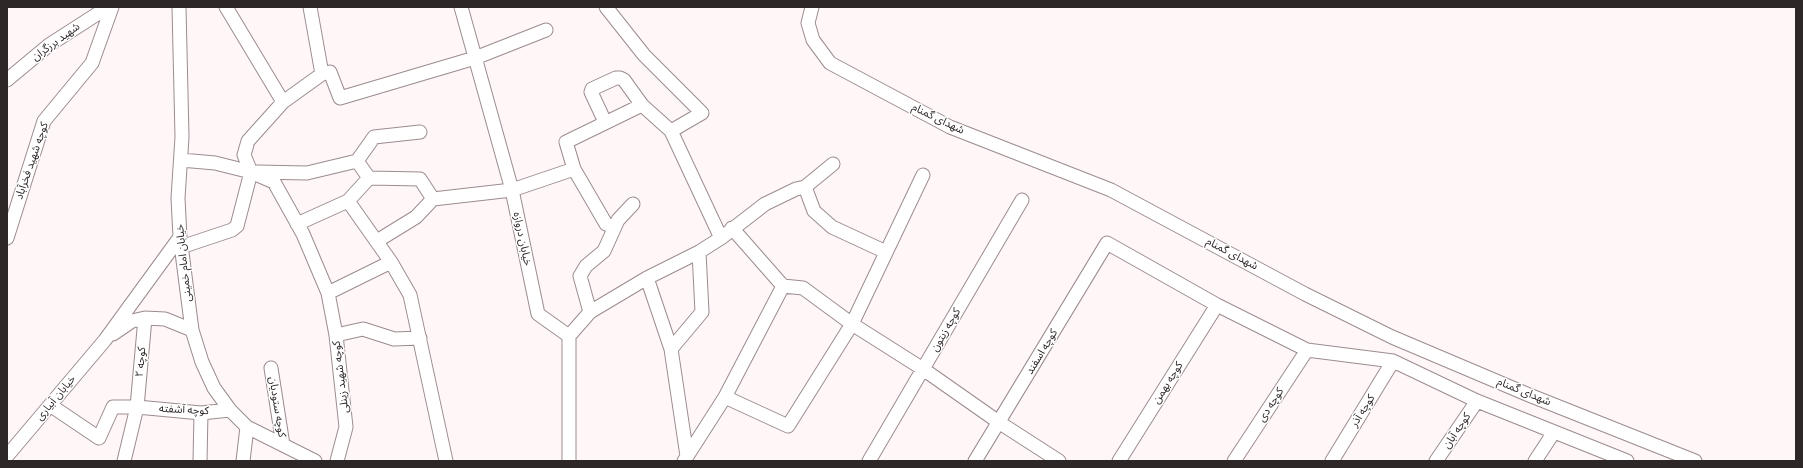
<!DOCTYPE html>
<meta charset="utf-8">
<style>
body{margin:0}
#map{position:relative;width:1803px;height:468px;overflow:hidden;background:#fef6f7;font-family:"Archivo Narrow",sans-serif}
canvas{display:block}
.frame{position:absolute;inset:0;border:8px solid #2d2727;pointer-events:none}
</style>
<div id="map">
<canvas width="1803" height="468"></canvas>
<div class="frame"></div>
</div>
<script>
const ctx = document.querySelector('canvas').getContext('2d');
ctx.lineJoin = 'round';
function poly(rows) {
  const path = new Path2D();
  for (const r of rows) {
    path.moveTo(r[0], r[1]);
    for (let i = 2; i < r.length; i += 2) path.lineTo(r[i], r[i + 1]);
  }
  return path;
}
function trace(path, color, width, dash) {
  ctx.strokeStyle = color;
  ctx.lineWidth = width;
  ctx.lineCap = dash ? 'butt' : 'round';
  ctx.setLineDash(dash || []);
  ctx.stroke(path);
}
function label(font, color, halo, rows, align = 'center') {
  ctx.font = font + ' "Archivo Narrow","Noto Sans Arabic",sans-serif';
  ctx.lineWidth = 3;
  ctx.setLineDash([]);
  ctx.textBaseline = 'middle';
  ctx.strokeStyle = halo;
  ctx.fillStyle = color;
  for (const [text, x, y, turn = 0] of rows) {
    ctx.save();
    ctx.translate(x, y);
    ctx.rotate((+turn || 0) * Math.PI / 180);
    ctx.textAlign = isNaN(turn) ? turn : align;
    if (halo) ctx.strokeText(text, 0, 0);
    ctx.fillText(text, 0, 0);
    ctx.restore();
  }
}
const minor = poly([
 [179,7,182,137,178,198,180,237,192,330,202,362,214,388,230,410,247,427,315,461],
 [226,7,283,102],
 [310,7,322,74],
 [461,7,512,190,538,314,569,336,569,461],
 [606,7,644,55,702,113,671,131],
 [812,7,808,23,813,40,830,63,950,127,1111,190,1305,294,1392,337,1529,395,1695,461],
 [7,80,49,45,108,7],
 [605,122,591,92,592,89,616,78,620,78,624,80,642,105],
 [181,160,215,163,251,172,274,182,303,234,328,293,336,335,346,427,337,461],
 [357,161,374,137,420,132],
 [251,172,244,155,248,141,283,102,322,74,330,72,340,98,475,58,546,30],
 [257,172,307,173,357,161,369,178,420,179,433,199,512,190,574,169],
 [805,187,814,211,832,227,886,252],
 [348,201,391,262,410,295,446,461],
 [297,224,348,201,369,178],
 [614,227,606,224,574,169,566,142,642,105,671,131,721,238],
 [732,228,783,286,803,288,852,324,923,369,1000,423,1059,461],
 [7,238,44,121,92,63,112,7],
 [377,241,416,217,433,199],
 [181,247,232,230,237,226,251,172],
 [647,278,671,349,687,456],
 [328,293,391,262],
 [590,312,580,276,586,266,604,251,618,220,633,204],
 [113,334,132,321,145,318,165,319,192,330],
 [336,335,363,329,394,339,420,338],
 [569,336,590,312,647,278,699,252,721,238,765,204,796,189,805,187,833,164],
 [671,349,702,312,699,252],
 [271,368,283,445],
 [725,397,788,426,852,324,923,175],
 [50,405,99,438,113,407,137,407,201,413,230,410],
 [7,456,105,340,180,237],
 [124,461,137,407,145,318],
 [200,461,201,413],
 [243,461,247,427],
 [684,461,725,397,783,286],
 [869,461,1022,200],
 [975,461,1107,243,1217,305,1307,350,1393,361,1477,401,1627,461],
 [1119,461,1217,305],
 [1234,461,1307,350],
 [1332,461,1393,361],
 [1436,461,1477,401],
 [1535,461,1554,432]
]);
trace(minor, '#9c8c8e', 15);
trace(minor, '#fff', 13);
label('11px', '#2d2727', '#fff', [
 ["شهید برزگران",56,42,-36],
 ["شهدای گمنام",938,119,26],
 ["کوچه شهید فخرآباد",32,161,-71],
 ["خیابان دروازه",522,239,78],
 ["شهدای گمنام",1232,254,28],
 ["خیابان امام خمینی",184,263,-96],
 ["کوچه زیتون",946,330,-60],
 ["کوچه اسفند",1042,352,-59],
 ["کوچه ۲",141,362,-85],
 ["کوچه شهید زینلی",341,377,-97],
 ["کوچه بهمن",1168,383,-58],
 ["شهدای گمنام",1524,392,22],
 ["خیابان آبیاری",56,398,-50],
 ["کوچه دی",1271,405,-57],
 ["کوچه ستودیان",277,407,81],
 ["کوچه آشفته",184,410,3],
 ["کوچه آذر",1363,411,-58],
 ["کوچه آبان",1457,431,-56]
]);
</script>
